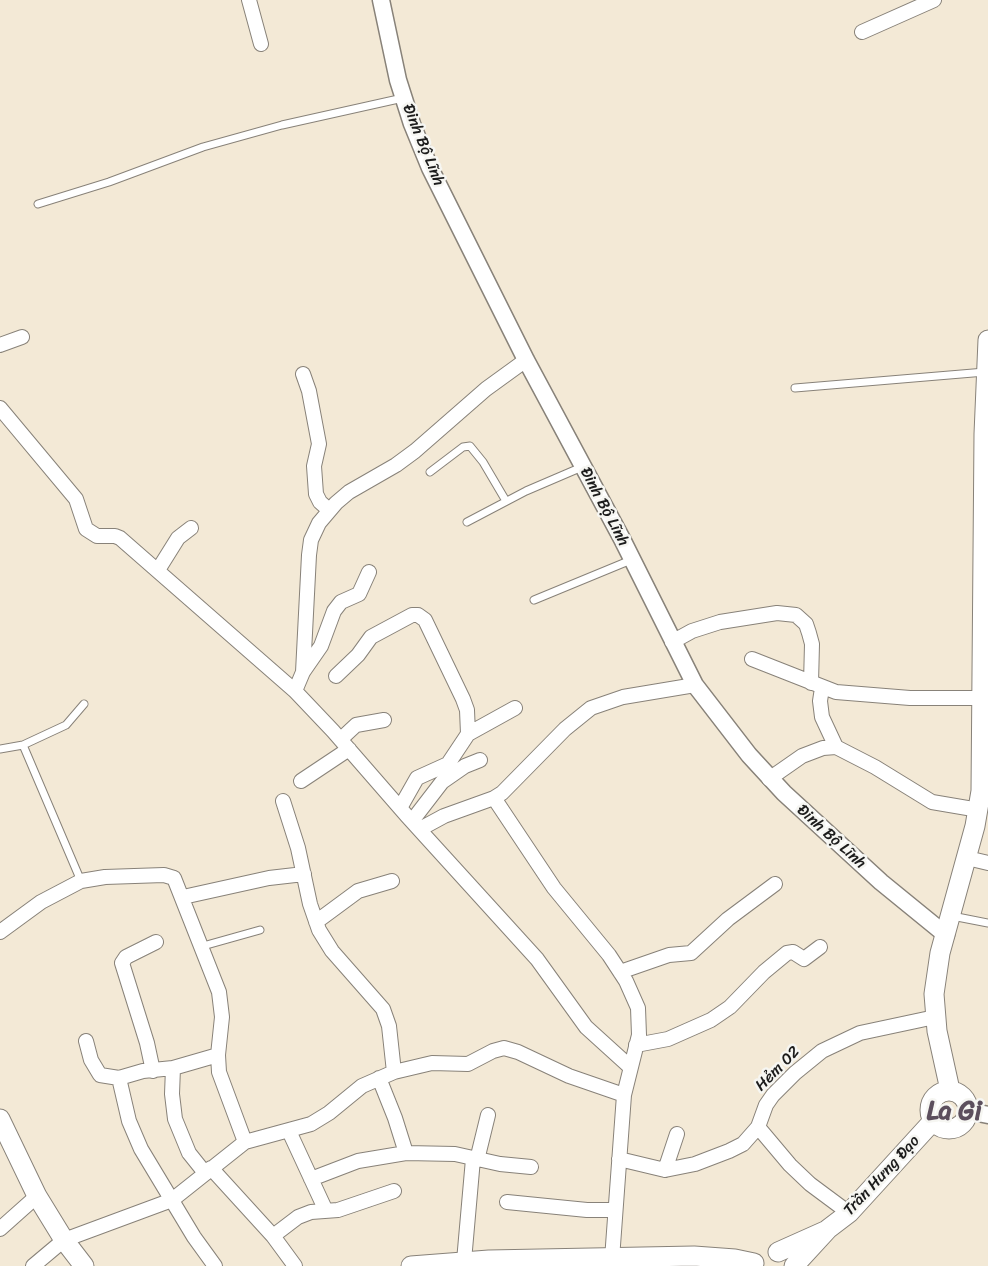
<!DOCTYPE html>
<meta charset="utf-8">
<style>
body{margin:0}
canvas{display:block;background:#f3e9d6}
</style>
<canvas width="988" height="1266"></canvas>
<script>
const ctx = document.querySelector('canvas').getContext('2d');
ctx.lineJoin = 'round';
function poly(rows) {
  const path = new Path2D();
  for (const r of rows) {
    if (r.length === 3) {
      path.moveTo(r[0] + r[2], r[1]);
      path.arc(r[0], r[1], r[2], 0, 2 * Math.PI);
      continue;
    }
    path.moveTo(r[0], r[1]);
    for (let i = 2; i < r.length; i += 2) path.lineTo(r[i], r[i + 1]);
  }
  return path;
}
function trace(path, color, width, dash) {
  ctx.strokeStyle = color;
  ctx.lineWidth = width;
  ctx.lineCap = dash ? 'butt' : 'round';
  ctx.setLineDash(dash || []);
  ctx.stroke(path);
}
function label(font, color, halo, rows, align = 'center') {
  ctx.font = font + ' Sriracha,sans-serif';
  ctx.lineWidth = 5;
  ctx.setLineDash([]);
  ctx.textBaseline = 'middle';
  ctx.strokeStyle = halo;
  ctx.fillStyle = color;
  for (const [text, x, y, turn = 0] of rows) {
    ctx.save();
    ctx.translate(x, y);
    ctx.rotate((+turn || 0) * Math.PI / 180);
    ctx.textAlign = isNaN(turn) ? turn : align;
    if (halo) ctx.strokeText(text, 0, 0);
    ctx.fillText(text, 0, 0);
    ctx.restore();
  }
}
const service = poly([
 [38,204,109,182,203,147,282,125,403,98],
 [795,388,985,372],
 [430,472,463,447,470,446,483,462,506,501],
 [467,522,526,491,582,467],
 [534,600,631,560],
 [23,745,66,725,84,704],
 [0,749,23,745,81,881],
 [952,916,988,923],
 [203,946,260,930]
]);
const minor = poly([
 [249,0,261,44],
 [862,32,934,0],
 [0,345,22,337],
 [303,374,309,391,319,444,314,466,316,494,320,502,329,510],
 [0,408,76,499,86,529,97,536,115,536,120,538,295,691,333,731,407,816,537,959,586,1027,629,1066],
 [158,570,178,538,191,528],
 [672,642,692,631,720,622,777,613,796,615,806,624,809,633,812,644,811,683],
 [752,659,836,692,910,698,983,698],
 [303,672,309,555,311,540,319,523,336,503,349,492,396,465,415,451,486,389,526,360],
 [336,676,358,655,371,637,412,615,418,615,425,620,463,699,467,710,468,734],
 [822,688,820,701,822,717,836,747,875,767,932,802,979,810],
 [295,691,303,672,321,646,334,611,341,602,359,594,369,572],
 [341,739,356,725,384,720],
 [769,779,802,756,823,748,836,747],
 [301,781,349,749],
 [494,798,554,888,609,955,626,981,638,1008,639,1035,624,1095,612,1259],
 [283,801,298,848,310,904,319,930,332,951,383,1009,389,1026,394,1072],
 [400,808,417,778,448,764,468,734,515,708],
 [412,821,442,782,465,766,480,760],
 [420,829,444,816,494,798,502,793,565,729,591,708,623,697,695,685],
 [967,858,988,863],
 [183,897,269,878,304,874],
 [316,922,358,891,392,881],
 [0,932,41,902,81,881,105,877,164,875,174,878,219,992,222,1017,218,1055,219,1072,245,1142],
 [620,972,669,955,691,953,728,919,775,884],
 [86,1041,91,1060,100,1075,119,1078,129,1121,141,1149,194,1237,215,1266],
 [636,1045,668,1039,711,1020,730,1007,764,972,787,953,793,952,804,959,820,947],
 [173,1068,172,1094,175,1119,189,1153,205,1173],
 [153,1071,147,1043,122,963,126,957,156,942],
 [119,1078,143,1071,173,1068,218,1055],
 [379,1078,395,1118,406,1153],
 [758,1127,790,1165,810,1184,849,1213],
 [289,1131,326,1211],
 [619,1159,665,1170,695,1164,729,1151,743,1144,758,1127,766,1105,773,1095,795,1073,822,1051,860,1033,935,1017],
 [477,1160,488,1115],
 [211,1168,273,1236,295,1266],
 [665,1170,677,1134],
 [311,1179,358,1161,406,1153,455,1154,500,1164,531,1167],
 [507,1202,587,1210,615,1210],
 [0,1229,37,1196],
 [273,1236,298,1217,311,1212,338,1210,394,1191],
 [464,1261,473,1159],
 [33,1266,64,1240,172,1200,245,1142,311,1124,329,1113,362,1086,394,1072,432,1063,468,1064,493,1051,504,1048,518,1052,569,1076,624,1095]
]);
const tertiary = poly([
 [381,0,398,80,412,124,430,168,526,360,622,539,695,685,749,755,784,793,881,882,946,935],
 [968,1111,988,1115]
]);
const secondary = poly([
 [950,1090,937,1031,934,994,940,953,975,826,981,791,984,434,988,340],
 [949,1110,19],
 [0,1119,37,1196,64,1240,84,1266],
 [778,1252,825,1231],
 [411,1266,489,1260,694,1256,735,1259,754,1263],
 [794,1266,828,1229,849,1213,933,1121]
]);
trace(service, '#888279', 9);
trace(minor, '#888279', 16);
trace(tertiary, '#888279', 19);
trace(secondary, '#888279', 21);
trace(service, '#fff', 7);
trace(minor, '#fff', 14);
trace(tertiary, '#fff', 16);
trace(secondary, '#fff', 19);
label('16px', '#1c1c1c', '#f6f6f2', [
 ["Đinh Bộ Lĩnh",423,145,68],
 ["Đinh Bộ Lĩnh",604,507,62],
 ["Đinh Bộ Lĩnh",831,837,42],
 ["Hẻm 02",778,1069,-45],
 ["Trần Hưng Đạo",882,1176,-47]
]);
label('bold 26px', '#5c4f5d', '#f6f6f2', [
 ["La Gi",954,1112]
]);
</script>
